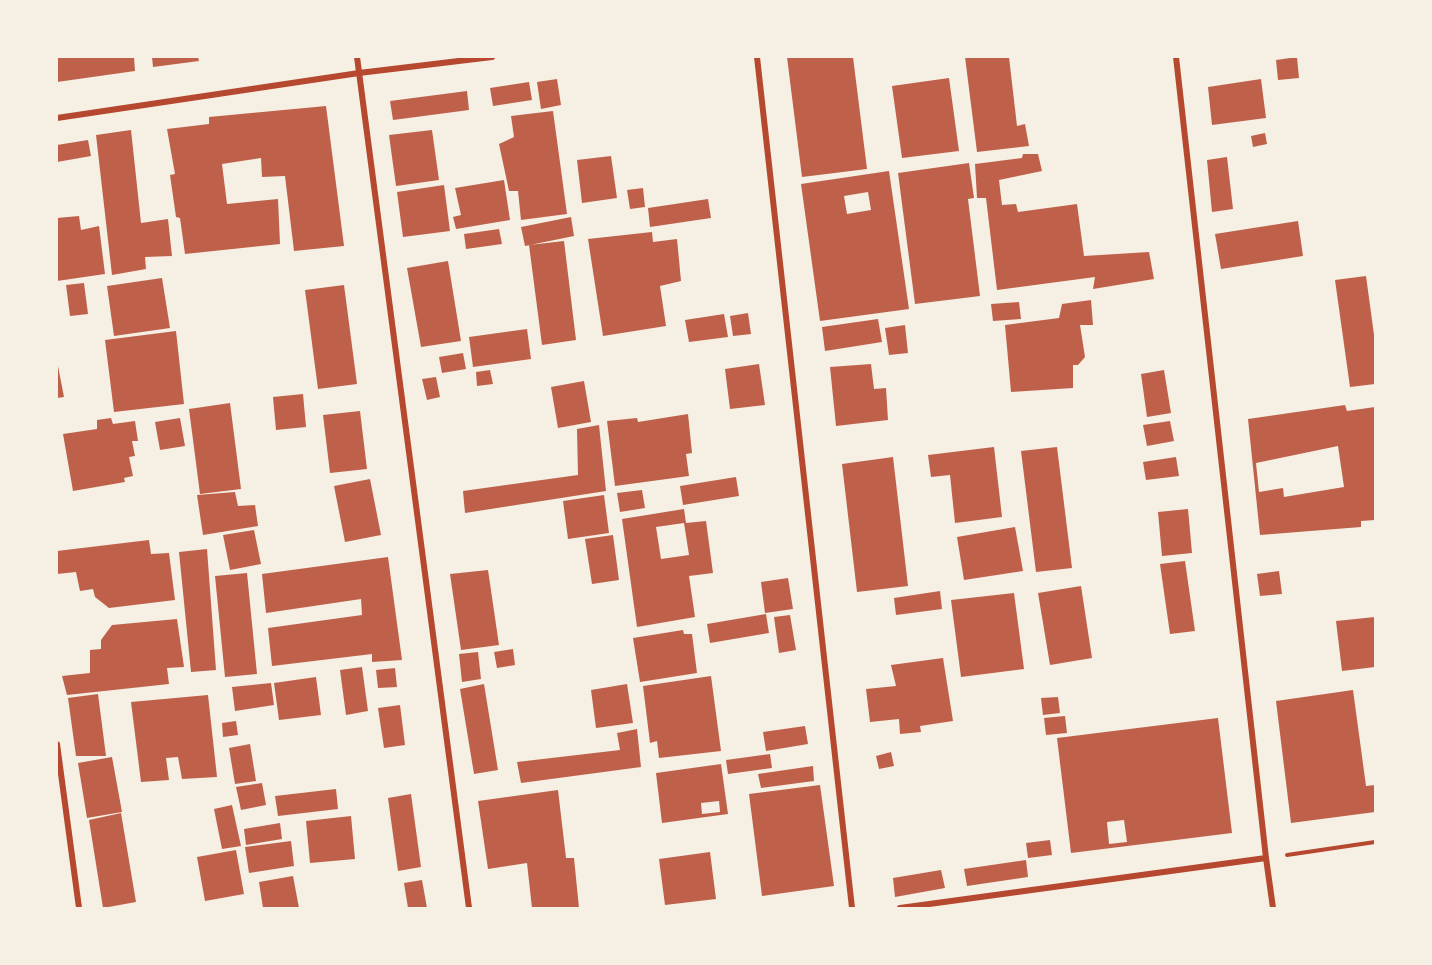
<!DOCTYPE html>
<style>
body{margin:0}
#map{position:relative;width:1432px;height:965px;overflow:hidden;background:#f6efe4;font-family:Lato,sans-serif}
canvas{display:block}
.frame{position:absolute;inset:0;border:58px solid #f6efe4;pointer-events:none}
</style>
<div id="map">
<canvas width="1432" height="965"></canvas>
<div class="frame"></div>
</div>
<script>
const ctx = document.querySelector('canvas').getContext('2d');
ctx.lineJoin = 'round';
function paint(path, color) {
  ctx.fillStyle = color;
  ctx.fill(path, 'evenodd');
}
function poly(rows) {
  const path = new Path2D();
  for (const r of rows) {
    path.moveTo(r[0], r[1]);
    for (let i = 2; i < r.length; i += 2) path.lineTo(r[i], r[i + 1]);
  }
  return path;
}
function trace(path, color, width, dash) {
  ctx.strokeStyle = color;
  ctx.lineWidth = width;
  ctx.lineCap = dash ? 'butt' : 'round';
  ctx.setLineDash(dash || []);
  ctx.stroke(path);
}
paint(poly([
 [57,57,134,57,135,71,57,82],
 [152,57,198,57,199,61,153,67],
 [787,57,853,57,867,169,802,177],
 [965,57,1009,57,1017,126,1025,124,1029,146,977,152],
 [1297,57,1299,78,1278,80,1276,60],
 [949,78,959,151,902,158,892,86],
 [557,79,561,105,541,109,537,82],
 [1261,79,1266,118,1212,125,1208,87],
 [529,82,532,100,493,106,490,88],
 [467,91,469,110,393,120,390,101],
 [326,106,344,246,294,251,285,176,262,177,261,158,222,164,227,204,278,199,280,244,185,254,180,218,176,217,170,175,175,174,167,129,209,124,209,117],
 [553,111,567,214,521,220,518,191,509,191,499,144,514,137,511,116],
 [131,130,141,223,168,219,172,256,145,257,146,269,112,275,96,135],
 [432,130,439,180,396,186,389,135],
 [1265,133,1267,144,1253,147,1251,136],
 [88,140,91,156,57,162,57,145],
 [1023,154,1038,154,1042,171,999,180,1002,205,1016,204,1018,212,1077,204,1084,256,1149,252,1154,279,1093,289,1095,277,997,290,986,198,977,198,975,164,1022,158],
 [611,156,617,198,582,203,577,160],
 [1227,157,1233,209,1212,212,1207,160],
 [969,163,974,198,968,199,980,296,915,304,898,173],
 [889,171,909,309,820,321,801,184],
 [868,192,871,210,847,214,844,196],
 [504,180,510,220,456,229,453,217,461,215,455,188],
 [444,185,450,231,403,237,397,192],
 [643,188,645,207,630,209,627,190],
 [708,199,711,218,650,227,648,208],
 [79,216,81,230,99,226,105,274,57,281,57,218],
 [571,217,574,236,525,246,521,227],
 [1298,221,1303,256,1221,269,1215,234],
 [499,229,502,244,466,249,464,234],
 [652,232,653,242,677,239,681,281,660,286,666,326,603,336,588,239],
 [564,241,576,340,542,345,529,245],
 [448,261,461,341,421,347,407,268],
 [1366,276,1375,342,1375,384,1350,387,1335,280],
 [162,278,170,328,114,336,107,286],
 [84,283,88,314,70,316,66,285],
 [344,285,357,384,318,389,305,290],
 [1091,300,1093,325,1080,325,1085,357,1078,365,1073,365,1073,388,1011,392,1005,325,1059,318,1062,304],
 [1019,302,1021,319,993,321,991,304],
 [748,313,751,334,733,336,730,316],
 [724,314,728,337,689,342,685,320],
 [878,319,882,342,825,351,822,327],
 [905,325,908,353,889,355,885,328],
 [527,329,531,359,473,367,469,337],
 [176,331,184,404,114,412,105,340],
 [463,353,466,369,442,373,439,357],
 [57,361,64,397,57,398],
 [759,364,765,405,730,409,725,369],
 [871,364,874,389,886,388,888,420,836,426,830,367],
 [490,370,493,384,477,386,476,372],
 [1164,370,1171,413,1147,417,1141,374],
 [436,377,440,397,427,400,422,379],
 [584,381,591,422,558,428,551,387],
 [303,394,306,427,276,430,273,397],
 [230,403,241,489,200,494,189,409],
 [1345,405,1347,411,1375,407,1375,520,1361,521,1361,527,1260,535,1248,419],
 [1338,446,1344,487,1284,497,1283,488,1259,492,1256,463],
 [360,411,367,469,330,473,323,415],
 [688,414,692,453,686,454,689,476,615,486,607,421,637,418,638,422],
 [111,418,113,424,135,421,138,441,132,441,135,456,129,457,133,476,124,478,125,482,73,491,63,434,97,429,97,420],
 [180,418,185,446,160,450,155,422],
 [1170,421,1174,441,1147,446,1143,425],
 [599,425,606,491,465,513,463,491,578,475,577,429],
 [994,447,1002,517,955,523,950,475,931,477,928,455],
 [1057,447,1072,568,1036,572,1021,451],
 [893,457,908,586,857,592,842,464],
 [1176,457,1179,476,1146,480,1143,462],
 [736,477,739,496,683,505,680,486],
 [370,479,381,535,345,542,334,486],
 [642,490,645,508,620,512,617,493],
 [235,492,238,506,255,505,258,526,203,535,197,495],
 [604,495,609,533,568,539,563,501],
 [684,509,686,523,706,521,713,573,689,576,695,617,637,627,622,519],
 [684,523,689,555,661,559,656,527],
 [1188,509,1192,553,1162,556,1158,512],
 [1015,527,1023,571,964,580,957,537],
 [254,530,261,564,230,570,223,535],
 [613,535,619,580,592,584,585,539],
 [149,540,151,554,169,553,175,600,109,608,95,597,93,589,80,591,76,572,57,574,57,551],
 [207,549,216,670,191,672,179,552],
 [388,557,402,660,372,662,372,654,272,666,268,628,362,615,361,599,266,613,262,574],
 [1185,561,1195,631,1170,634,1160,564],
 [488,570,499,645,461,650,450,574],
 [1279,571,1282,594,1260,596,1257,574],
 [247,573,257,674,225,677,215,576],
 [788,578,793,609,765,613,761,582],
 [1081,586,1092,658,1050,665,1038,593],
 [940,591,942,609,896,615,894,598],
 [1014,593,1024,669,961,677,951,600],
 [766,614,769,633,710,643,707,624],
 [790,615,796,650,779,653,774,617],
 [1375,617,1375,667,1342,671,1336,621],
 [177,619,184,667,167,668,169,684,67,695,62,676,90,673,90,650,101,649,101,640,112,625],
 [683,630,684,634,692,634,697,673,640,682,633,638],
 [513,649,515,665,497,668,494,652],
 [478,652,481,679,462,682,459,654],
 [943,658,953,721,920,726,921,732,900,734,899,719,870,722,866,689,896,686,891,665],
 [362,667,368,711,346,715,340,670],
 [395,668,397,687,378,688,376,670],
 [711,676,721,751,659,758,657,741,650,743,643,686],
 [316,677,321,715,279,720,274,683],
 [271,683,274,705,235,711,232,687],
 [484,684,498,770,474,774,460,689],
 [627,684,633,723,596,728,591,690],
 [1353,690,1366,786,1375,785,1375,812,1291,823,1276,701],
 [98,694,106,756,76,756,68,698],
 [208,695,217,777,182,779,178,757,166,758,169,780,141,782,131,702],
 [1058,697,1060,713,1043,715,1041,698],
 [400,705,405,745,384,748,378,708],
 [1065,716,1067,733,1046,735,1044,718],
 [1218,718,1232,833,1071,853,1057,738],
 [1124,820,1127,842,1109,844,1107,822],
 [236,721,238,735,223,737,222,723],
 [805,726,808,744,766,751,763,732],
 [637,729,641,767,521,783,517,762,620,750,617,733],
 [250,744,256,781,235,784,229,748],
 [891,752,894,766,879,769,876,756],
 [770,754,772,768,728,774,726,760],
 [112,757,122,812,87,818,78,763],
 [721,764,728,814,662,823,656,773],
 [719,801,720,812,702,814,701,803],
 [813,766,814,781,761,788,758,774],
 [262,783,266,805,241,810,236,787],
 [820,785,834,886,762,896,749,794],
 [336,789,338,809,278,816,275,796],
 [558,790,566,858,574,858,579,908,532,908,527,863,488,869,478,801],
 [411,794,421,867,398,871,388,798],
 [232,805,241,846,222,849,214,809],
 [121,813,136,902,103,908,89,820],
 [351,816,355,859,310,863,306,821],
 [280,823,282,839,246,845,244,829],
 [1050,840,1052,855,1028,858,1026,843],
 [291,841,294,866,249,873,245,847],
 [236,850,244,894,205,901,197,857],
 [710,852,716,899,665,905,659,859],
 [1026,860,1028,877,967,886,964,869],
 [941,870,945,888,895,897,893,878],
 [293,876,299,908,263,908,259,882],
 [422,880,427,908,408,908,404,883]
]), '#bf614a');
trace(poly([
 [1287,855,1375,842]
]), '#b5482f', 4);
trace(poly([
 [357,57,469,908],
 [757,57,852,908],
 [1176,57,1266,858],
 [57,118,359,73,492,57],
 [57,744,79,908],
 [900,908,1266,858,1273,908]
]), '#b5482f', 6);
</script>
